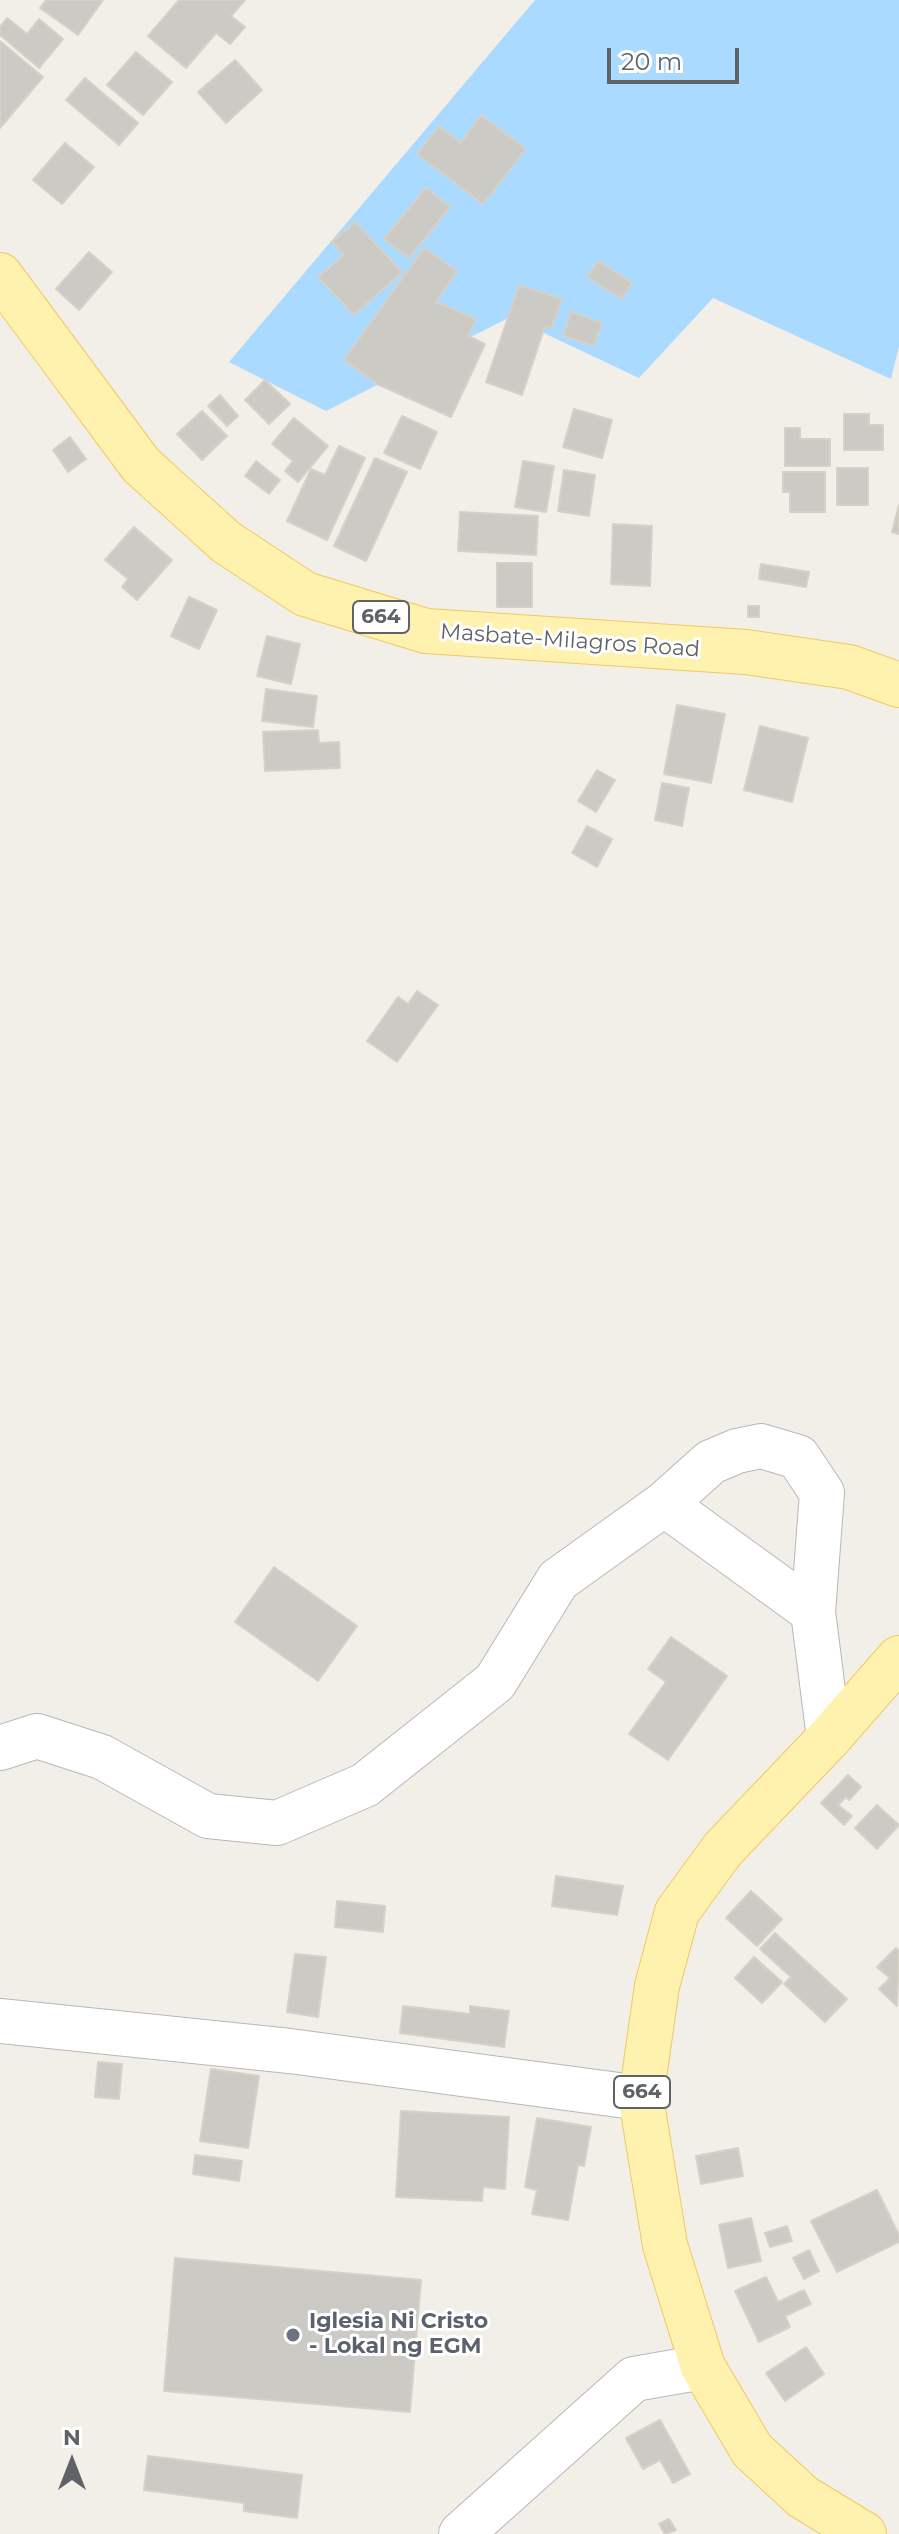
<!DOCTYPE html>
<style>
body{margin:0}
#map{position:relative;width:899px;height:2534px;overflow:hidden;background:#f1efe8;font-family:Montserrat,sans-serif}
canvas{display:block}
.north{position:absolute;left:32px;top:2422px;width:80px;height:80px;-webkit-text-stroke:6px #fff;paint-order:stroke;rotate:0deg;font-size:22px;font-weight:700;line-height:32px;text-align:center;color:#5f6368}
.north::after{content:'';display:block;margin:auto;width:28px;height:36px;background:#5f6368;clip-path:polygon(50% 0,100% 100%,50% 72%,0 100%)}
.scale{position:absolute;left:607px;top:48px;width:132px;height:36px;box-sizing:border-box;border:4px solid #5f6368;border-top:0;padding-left:10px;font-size:24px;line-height:28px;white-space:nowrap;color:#5f6368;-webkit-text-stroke:6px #fff;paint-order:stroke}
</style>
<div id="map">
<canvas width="899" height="2534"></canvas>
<div class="north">N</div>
<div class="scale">20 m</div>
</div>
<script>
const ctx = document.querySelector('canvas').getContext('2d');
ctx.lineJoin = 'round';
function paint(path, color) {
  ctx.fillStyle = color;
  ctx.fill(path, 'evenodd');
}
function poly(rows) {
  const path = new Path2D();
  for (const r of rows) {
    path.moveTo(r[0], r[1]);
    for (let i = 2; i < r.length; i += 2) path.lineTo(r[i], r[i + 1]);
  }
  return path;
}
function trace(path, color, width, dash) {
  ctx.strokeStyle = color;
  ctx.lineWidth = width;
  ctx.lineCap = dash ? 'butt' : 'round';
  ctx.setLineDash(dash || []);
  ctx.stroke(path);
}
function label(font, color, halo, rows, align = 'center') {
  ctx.font = font + ' Montserrat,sans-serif';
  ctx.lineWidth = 6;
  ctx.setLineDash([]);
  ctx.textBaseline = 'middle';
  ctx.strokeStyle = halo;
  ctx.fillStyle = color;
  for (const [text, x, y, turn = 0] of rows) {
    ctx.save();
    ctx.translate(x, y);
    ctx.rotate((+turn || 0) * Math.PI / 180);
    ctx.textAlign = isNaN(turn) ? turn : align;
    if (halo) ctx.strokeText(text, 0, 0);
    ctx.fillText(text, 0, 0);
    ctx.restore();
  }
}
paint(poly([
 [535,0,899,0,899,346,891,379,713,298,639,378,510,317,326,411,229,362]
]), '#aadaff');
const building = poly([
 [46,0,103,0,78,35,40,8,46,0],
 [179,0,245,0,231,16,245,27,230,44,216,33,186,68,148,36,179,0],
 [7,18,27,34,39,19,63,39,39,68,0,35,0,27,7,18],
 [0,41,43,77,0,128,0,41],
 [136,52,172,82,143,115,107,85,136,52],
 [235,60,262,90,226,123,198,92,235,60],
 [85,78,138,123,119,145,66,100,85,78],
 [481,115,526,149,483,204,417,154,439,126,461,143,481,115],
 [65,143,94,167,62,204,33,180,65,143],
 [426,188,450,207,409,258,384,239,426,188],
 [355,222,402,272,354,315,318,277,344,255,332,242,355,222],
 [424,248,457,271,436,302,476,319,468,336,485,344,451,417,377,384,344,360,424,248],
 [89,252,112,272,79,310,56,289,89,252],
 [598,261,632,283,622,299,587,277,598,261],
 [519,285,562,299,551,329,545,326,522,395,486,382,519,285],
 [571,312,602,323,594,346,563,336,571,312],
 [265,380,290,404,269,424,245,400,265,380],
 [220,395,238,416,227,426,208,406,220,395],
 [574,409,612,420,602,458,563,447,574,409],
 [202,411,227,436,202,460,177,434,202,411],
 [844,414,869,414,869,425,883,425,883,450,844,450,844,414],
 [402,416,437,432,420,469,384,453,402,416],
 [294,418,328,446,298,482,285,471,293,461,272,444,294,418],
 [785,428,800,428,800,439,830,439,830,466,785,466,785,428],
 [70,437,86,459,68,472,53,450,70,437],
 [339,446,365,458,327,540,287,521,311,469,325,475,339,446],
 [375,458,407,472,366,561,334,546,375,458],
 [256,461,280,480,269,494,245,476,256,461],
 [523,461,554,466,546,512,515,507,523,461],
 [837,468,868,468,868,505,837,505,837,468],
 [564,470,595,475,589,516,558,511,564,470],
 [783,472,825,472,825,512,790,512,790,492,783,492,783,472],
 [899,505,899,534,892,532,899,505],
 [460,512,538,516,536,555,458,551,460,512],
 [613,524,652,526,650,586,611,584,613,524],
 [134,527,172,560,137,600,122,587,128,579,105,560,134,527],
 [497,563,532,563,532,607,497,607,497,563],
 [761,564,809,572,806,587,759,579,761,564],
 [189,597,217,610,199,649,171,636,189,597],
 [748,606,759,606,759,617,748,617,748,606],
 [267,636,300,644,291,684,257,676,267,636],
 [266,689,317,696,313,727,262,721,266,689],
 [677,705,725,714,711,783,664,774,677,705],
 [760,726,808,738,792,802,744,790,760,726],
 [318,730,319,743,339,742,340,768,265,771,263,732,318,730],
 [597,770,615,780,596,812,578,801,597,770],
 [662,783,689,788,682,826,655,820,662,783],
 [587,826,612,839,597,867,572,853,587,826],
 [417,991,438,1005,397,1062,367,1041,398,997,408,1004,417,991],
 [274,1567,357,1626,318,1681,235,1622,274,1567],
 [671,1637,727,1676,668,1760,629,1734,666,1682,648,1669,671,1637],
 [848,1775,861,1787,849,1800,846,1797,838,1805,852,1816,844,1825,821,1803,848,1775],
 [877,1805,899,1825,877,1849,855,1828,877,1805],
 [556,1876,623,1886,617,1915,552,1906,556,1876],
 [751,1891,782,1919,757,1946,726,1918,751,1891],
 [337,1901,385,1906,383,1932,335,1927,337,1901],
 [775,1933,847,1999,825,2022,784,1984,791,1977,760,1949,775,1933],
 [896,1948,899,1951,897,2006,879,1989,890,1978,877,1967,896,1948],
 [295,1954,326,1957,318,2017,287,2012,295,1954],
 [754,1957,782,1982,762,2003,735,1978,754,1957],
 [403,2006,470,2014,470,2006,509,2011,504,2047,400,2033,403,2006],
 [98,2062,122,2064,119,2099,95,2097,98,2062],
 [211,2069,259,2076,248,2148,200,2141,211,2069],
 [401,2111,509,2117,505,2189,483,2187,482,2201,396,2197,401,2111],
 [537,2118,591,2127,584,2166,578,2165,568,2220,532,2214,537,2190,525,2187,537,2118],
 [738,2148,743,2176,701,2184,696,2156,738,2148],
 [195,2155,242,2161,239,2181,193,2174,195,2155],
 [877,2190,899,2235,899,2242,837,2272,811,2221,877,2190],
 [751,2218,761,2261,728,2268,719,2225,751,2218],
 [787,2226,792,2241,770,2247,765,2233,787,2226],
 [809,2250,819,2271,804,2279,793,2258,809,2250],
 [175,2258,421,2280,410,2412,164,2391,175,2258],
 [766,2277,778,2302,804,2290,811,2304,785,2316,790,2327,759,2342,735,2291,766,2277],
 [806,2347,824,2374,785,2401,766,2373,806,2347],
 [660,2420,690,2474,673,2483,660,2460,643,2469,626,2438,660,2420],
 [148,2456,302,2475,297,2518,244,2511,244,2503,144,2490,148,2456],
 [669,2519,676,2530,665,2534,659,2524,669,2519]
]);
paint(building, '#cccac5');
trace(building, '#d6d1c6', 2);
const street = poly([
 [664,1504,813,1612],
 [0,1748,37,1736,102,1757,208,1816,277,1823,365,1785,495,1682,558,1580,664,1504,711,1462,737,1451,761,1446,798,1457,822,1493,813,1612,829,1738],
 [0,2021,290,2051,641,2098],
 [461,2534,634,2379,703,2367]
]);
const primary = poly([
 [0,275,141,465,226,542,305,594,426,631,746,652,849,667,899,685],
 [864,2534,803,2497,752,2450,703,2367,665,2245,641,2098,657,1986,677,1912,723,1849,829,1738,899,1658]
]);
trace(street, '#b5b8bc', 46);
trace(primary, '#f2c960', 46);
trace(street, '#fff', 44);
trace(primary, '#fff2af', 44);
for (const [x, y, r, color] of [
 [293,2335,8,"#6b7280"]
]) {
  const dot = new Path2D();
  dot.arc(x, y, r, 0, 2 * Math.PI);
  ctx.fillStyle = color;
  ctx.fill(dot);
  trace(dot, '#fff', 3);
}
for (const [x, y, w] of [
 [381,617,56],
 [642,2092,56]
]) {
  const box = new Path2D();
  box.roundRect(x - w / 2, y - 16, w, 32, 6);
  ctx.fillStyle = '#fff';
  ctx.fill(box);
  trace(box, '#5f6368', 2);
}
label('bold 20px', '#5f6368', null, [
 ["664",381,617],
 ["664",642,2092]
]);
label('22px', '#5f6368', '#fff', [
 ["Masbate-Milagros Road",570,641,4]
]);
label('bold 22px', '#5b616d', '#fff', [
 ["Iglesia Ni Cristo",309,2322],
 ["- Lokal ng EGM",309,2347]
], 'left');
</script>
